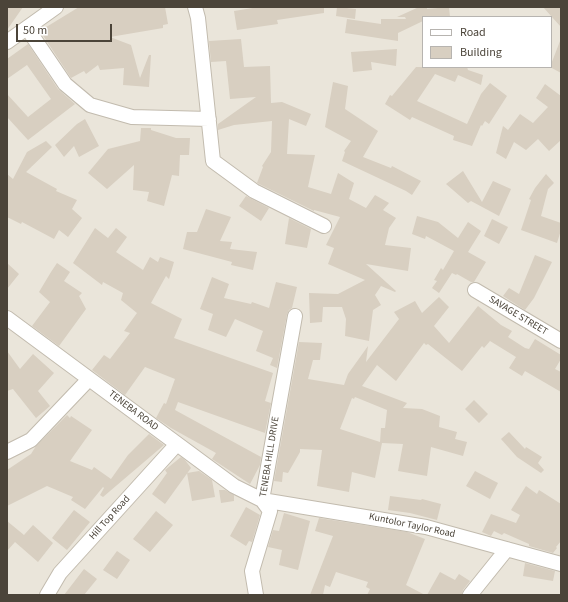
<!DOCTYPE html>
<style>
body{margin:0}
#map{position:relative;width:568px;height:602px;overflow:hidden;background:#f6f3ec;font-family:"Source Sans 3",sans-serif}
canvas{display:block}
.frame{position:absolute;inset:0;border:8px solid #4b4439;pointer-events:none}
.legend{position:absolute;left:422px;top:16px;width:130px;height:52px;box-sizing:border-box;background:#fff;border:1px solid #b7b4b0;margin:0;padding:5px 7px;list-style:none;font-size:12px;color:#4b4439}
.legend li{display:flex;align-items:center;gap:8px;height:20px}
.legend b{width:20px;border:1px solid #b7b4b0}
.scale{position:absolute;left:16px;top:24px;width:96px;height:18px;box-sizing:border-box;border:2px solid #4b4439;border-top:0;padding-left:5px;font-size:12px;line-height:14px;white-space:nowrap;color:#4b4439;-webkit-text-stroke:3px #fff;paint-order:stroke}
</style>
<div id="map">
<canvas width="568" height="602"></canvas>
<div class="frame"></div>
<ul class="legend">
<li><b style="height:5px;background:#fff"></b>Road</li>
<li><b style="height:11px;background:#d8cfc1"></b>Building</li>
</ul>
<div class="scale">50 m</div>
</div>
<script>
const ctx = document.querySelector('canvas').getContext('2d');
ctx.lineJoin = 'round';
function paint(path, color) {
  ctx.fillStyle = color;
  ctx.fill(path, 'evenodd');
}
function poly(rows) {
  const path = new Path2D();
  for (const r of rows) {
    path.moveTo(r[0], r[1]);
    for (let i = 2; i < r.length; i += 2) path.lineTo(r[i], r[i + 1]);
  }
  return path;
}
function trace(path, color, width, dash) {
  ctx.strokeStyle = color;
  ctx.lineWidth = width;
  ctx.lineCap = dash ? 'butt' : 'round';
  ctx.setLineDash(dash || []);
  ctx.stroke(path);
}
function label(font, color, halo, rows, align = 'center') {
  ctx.font = font + ' "Source Sans 3",sans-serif';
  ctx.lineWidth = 3.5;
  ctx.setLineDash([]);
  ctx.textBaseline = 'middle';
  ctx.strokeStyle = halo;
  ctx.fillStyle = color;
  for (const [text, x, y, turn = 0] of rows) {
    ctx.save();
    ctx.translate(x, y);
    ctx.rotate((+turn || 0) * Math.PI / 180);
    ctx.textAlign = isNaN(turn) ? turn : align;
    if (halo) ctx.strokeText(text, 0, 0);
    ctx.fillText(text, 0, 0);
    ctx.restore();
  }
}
paint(poly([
 [7,7,561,7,561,595,7,595],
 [423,17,551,17,551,67,423,67]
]), '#eae5da');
paint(poly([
 [7,7,23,7,7,30],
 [79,7,165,7,168,24,163,25,163,28,110,37,131,45,140,78,149,55,151,55,149,87,123,85,124,68,100,70,98,65,86,74,84,71,71,78,42,34,43,33,43,29],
 [259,7,324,7,324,13,277,20,278,24,237,30,234,11],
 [337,7,356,9,355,19,336,16],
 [419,7,427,7,427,9,449,7,450,17,423,17,423,21,398,33,398,41,345,33,347,19,381,24,381,19,406,19,405,17,397,17],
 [543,7,561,7,561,27],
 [241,39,244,67,270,66,271,103,282,102,311,114,306,126,289,119,287,154,315,155,308,187,331,194,338,173,354,183,349,199,366,208,375,195,389,203,383,210,396,218,389,228,385,245,411,248,408,271,366,264,396,291,395,292,381,286,375,295,381,305,373,310,369,341,345,336,346,319,342,307,323,307,322,322,310,323,309,293,338,294,365,280,328,264,334,248,326,245,340,217,314,210,314,211,257,183,263,167,262,166,271,152,272,121,234,125,218,130,218,124,256,97,230,99,226,61,211,62,209,41],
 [560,41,561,41,561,73,550,67],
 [28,44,58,89,75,104,28,140,7,117,7,94,28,117,51,99,27,65,7,79,7,59],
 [397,49,396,66,371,62,372,70,353,72,351,52],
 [416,67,467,67,468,70,483,75,481,85,458,75,455,82,435,74,417,101,467,124,481,94,490,83,507,96,489,124,485,121,482,126,481,125,472,146,453,140,454,136,412,117,410,120,385,104,390,95,392,96],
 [333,82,348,86,345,109,378,131,363,157,391,168,392,166,421,181,412,195,406,191,342,161,345,152,344,151,351,141,325,127],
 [545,84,561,96,561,140,549,151,538,139,526,150,514,142,506,159,496,153,503,126,508,130,520,114,533,123,548,107,536,98],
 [85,119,99,146,79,157,74,146,64,157,55,145,77,124],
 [141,128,151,128,151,130,176,138,190,138,189,155,180,155,179,176,172,175,164,206,147,201,149,192,133,190,134,165,107,189,88,173,108,149,140,141],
 [46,141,52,147,26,172,57,189,56,191,77,200,72,209,82,218,68,237,59,230,54,239,22,222,21,224,7,217,7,174,13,179,27,152],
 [463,171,482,202,493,181,511,189,499,216,471,201,468,203,446,184],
 [546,174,554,183,548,189,541,216,561,223,561,230,557,243,521,230,531,200,529,199,535,188],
 [246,196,269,208,261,221,239,206],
 [206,209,231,217,220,241,232,242,230,249,257,252,253,270,231,265,232,262,183,249,187,232,197,232],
 [417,216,438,222,458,238,468,222,481,231,468,252,486,262,474,282,471,282,457,274,456,275,452,273,439,293,432,288,437,281,434,280,441,268,443,270,454,251,426,236,425,239,412,234],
 [289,218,311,229,307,248,285,244],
 [492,219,508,227,499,244,484,236],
 [95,228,108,238,116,228,127,237,116,252,143,270,150,257,158,262,160,257,174,262,169,279,166,276,151,303,182,319,174,338,273,373,265,401,271,403,265,433,178,402,175,410,261,457,260,465,250,484,212,459,216,453,171,428,156,418,164,403,166,404,175,379,145,367,125,395,92,370,104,355,110,359,130,333,124,331,137,313,121,300,123,293,103,282,102,285,73,263],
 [535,255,552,262,534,298,525,310,503,296,509,288,519,294],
 [7,263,19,274,7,289],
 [57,263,70,272,64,281,82,293,79,296,86,309,59,346,32,326,50,302,39,292,51,272],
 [212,277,229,284,224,298,251,304,252,302,269,308,276,282,297,287,292,308,289,310,287,314,277,368,270,365,273,358,256,351,263,331,235,319,226,337,208,330,213,314,200,309],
 [439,297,449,307,434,326,449,343,478,306,501,325,512,331,508,337,525,348,529,349,535,339,561,355,561,359,555,369,561,372,561,392,525,371,522,376,509,368,516,357,490,341,484,348,482,346,462,371,428,344,426,345,424,343,396,381,377,365,362,386,407,403,403,408,422,409,440,416,439,427,457,432,455,439,467,442,463,456,431,447,427,476,398,471,403,444,382,443,375,478,352,472,349,492,317,486,322,450,300,449,300,452,288,473,283,472,282,482,274,481,299,342,322,343,320,360,313,360,308,379,344,385,348,374,368,346,366,362,399,319,394,312,415,301,422,313],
 [355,397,387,410,385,428,381,428,380,442,340,429,352,398,354,399],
 [7,351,20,369,33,354,54,373,38,391,50,406,36,418,13,389,7,391],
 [474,400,488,414,479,423,465,409],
 [67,415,70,418,71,416,92,430,70,461,92,470,94,467,111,479,128,455,149,434,164,445,103,497,100,495,104,488,103,487,85,509,71,500,73,497,47,486,7,506,7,470,31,454,36,446],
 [509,432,525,449,526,447,542,457,538,463,544,470,541,473,517,457,501,439],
 [181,457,185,460,191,468,165,504,152,494,167,473,165,470],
 [199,471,212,480,215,497,192,501,187,473],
 [475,471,498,483,490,499,466,486],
 [526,486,537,494,539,490,561,504,561,541,556,547,557,548,553,553,529,546,529,544,504,533,502,535,494,531,491,536,482,532,491,514,516,523,520,515,511,510],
 [219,490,225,490,234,495,234,501,221,503],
 [390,496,421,500,422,499,441,504,437,520,410,513,388,510],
 [246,507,260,515,252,542,249,541,246,546,230,536],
 [74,510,90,522,67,550,52,538],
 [156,511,173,525,150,552,133,539],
 [284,513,310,521,298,570,279,565,282,550,268,547,273,530,279,531],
 [319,518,407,532,425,539,406,585,425,595,367,595,370,589,366,587,368,582,336,572,330,587,325,585,323,595,310,595,333,536,315,531],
 [7,521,24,535,33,525,53,543,38,562,15,542,7,551],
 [117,551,130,560,117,579,103,570],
 [525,563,555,571,553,581,523,576],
 [84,569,97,579,84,595,64,595],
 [440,572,455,580,459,574,470,581,463,590,462,595,427,595]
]), '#d8cfc1');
const minor = poly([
 [195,7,198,18,213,161,254,191,324,226],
 [27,28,65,84,90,105,132,117,209,119],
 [7,42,56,7],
 [475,290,561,341],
 [7,318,234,486,262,500,426,527,561,564],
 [7,452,31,440,89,379],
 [47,595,60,573,177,444],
 [256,595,252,571,270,511,262,500,295,316],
 [470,595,507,549]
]);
trace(minor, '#c2bbae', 16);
trace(minor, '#fff', 14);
label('10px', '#4b4439', '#fff', [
 ["SAVAGE STREET",518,316,31],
 ["TENEBA ROAD",133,411,37],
 ["TENEBA HILL DRIVE",270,457,-81],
 ["Hill Top Road",110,518,-48],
 ["Kuntolor Taylor Road",412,526,12]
]);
</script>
